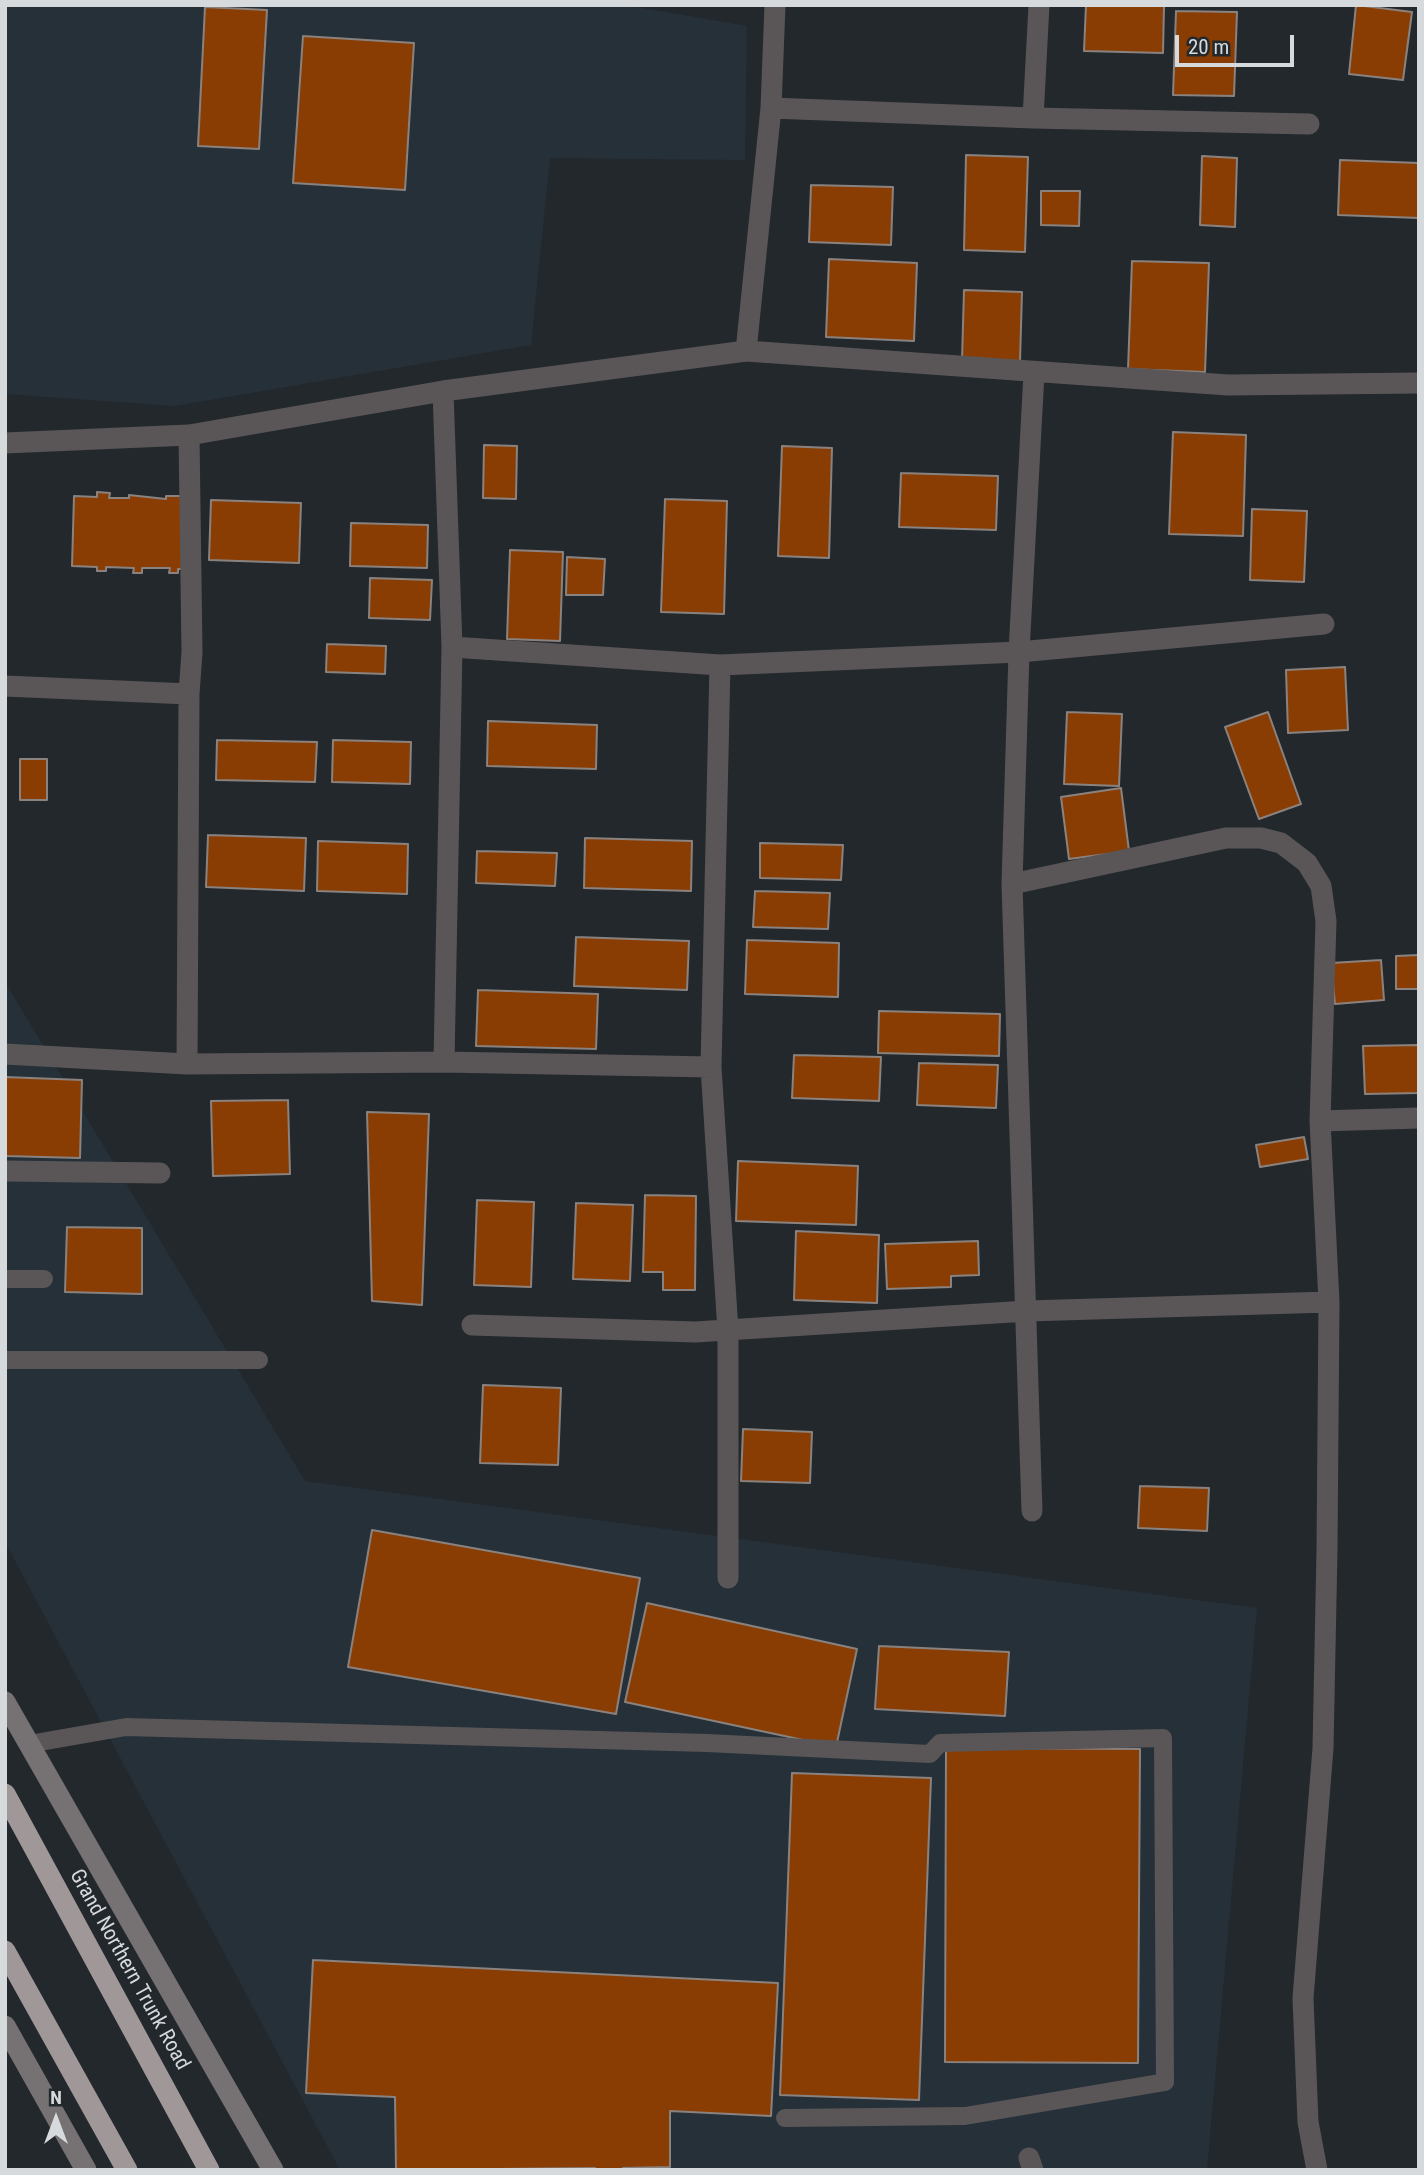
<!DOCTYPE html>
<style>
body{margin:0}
#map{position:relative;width:1424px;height:2175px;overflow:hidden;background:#23282c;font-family:"Roboto Condensed",sans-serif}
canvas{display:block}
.frame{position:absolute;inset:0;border:7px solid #d6dadd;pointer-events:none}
.north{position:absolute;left:21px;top:2084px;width:70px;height:70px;-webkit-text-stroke:5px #23282c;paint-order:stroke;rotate:0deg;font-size:19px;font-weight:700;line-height:28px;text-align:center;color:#d6dadd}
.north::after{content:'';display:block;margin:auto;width:24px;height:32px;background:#d6dadd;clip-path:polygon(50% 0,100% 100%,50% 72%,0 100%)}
.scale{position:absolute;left:1175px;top:35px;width:119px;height:32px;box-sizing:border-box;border:4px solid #d6dadd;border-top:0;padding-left:9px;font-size:21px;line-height:24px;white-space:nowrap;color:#d6dadd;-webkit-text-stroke:5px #23282c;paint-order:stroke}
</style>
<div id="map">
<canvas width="1424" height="2175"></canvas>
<div class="frame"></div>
<div class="north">N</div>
<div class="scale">20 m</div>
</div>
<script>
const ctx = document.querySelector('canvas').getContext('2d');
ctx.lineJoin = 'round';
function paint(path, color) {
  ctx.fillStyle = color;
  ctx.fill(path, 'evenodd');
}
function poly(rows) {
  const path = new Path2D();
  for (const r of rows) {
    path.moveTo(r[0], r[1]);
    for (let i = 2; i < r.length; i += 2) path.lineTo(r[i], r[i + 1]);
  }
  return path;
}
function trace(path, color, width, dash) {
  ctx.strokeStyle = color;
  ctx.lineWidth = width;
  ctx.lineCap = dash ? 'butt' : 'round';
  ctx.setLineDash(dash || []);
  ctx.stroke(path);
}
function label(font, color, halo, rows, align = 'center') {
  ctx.font = font + ' "Roboto Condensed",sans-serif';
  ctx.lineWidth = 5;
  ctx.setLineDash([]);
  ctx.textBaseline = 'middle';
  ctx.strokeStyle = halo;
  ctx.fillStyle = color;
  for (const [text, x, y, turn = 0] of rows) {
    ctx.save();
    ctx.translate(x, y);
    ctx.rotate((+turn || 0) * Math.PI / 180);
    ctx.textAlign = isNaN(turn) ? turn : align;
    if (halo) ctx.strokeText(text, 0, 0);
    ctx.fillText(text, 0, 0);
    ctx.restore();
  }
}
paint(poly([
 [5,5,625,5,747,26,745,160,550,158,531,345,175,406,5,394],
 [5,982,305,1481,1257,1608,1207,2170,340,2170,5,1542]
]), '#263039');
const building = poly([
 [1086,5,1164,6,1163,53,1084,51,1086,5],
 [1356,5,1412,12,1403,80,1349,74,1356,5],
 [205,7,267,10,259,149,198,146,205,7],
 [1176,11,1237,12,1234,96,1173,95,1176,11],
 [303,36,414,43,405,190,293,183,303,36],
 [966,155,1028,157,1025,252,964,250,966,155],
 [1202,156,1237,158,1235,227,1200,225,1202,156],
 [1340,160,1419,163,1419,218,1338,215,1340,160],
 [811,185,893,187,891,245,809,242,811,185],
 [1041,191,1080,191,1079,226,1041,225,1041,191],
 [829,259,917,263,914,341,826,337,829,259],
 [1132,261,1209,263,1205,372,1128,369,1132,261],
 [964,290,1022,292,1020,361,962,360,964,290],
 [1173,432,1246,435,1243,536,1169,534,1173,432],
 [484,445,517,446,516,499,483,498,484,445],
 [782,446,832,448,829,558,778,556,782,446],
 [901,473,998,476,996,530,899,527,901,473],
 [97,492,110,493,109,498,129,498,129,495,166,499,166,496,186,496,184,569,178,569,178,573,169,573,170,568,142,568,142,573,133,573,134,568,106,567,106,571,97,571,97,567,72,566,74,496,97,497,97,492],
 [665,499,727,501,724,614,661,612,665,499],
 [211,500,301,503,299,563,209,560,211,500],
 [1252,509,1307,511,1304,582,1250,580,1252,509],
 [351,523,428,525,427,568,350,566,351,523],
 [510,550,563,552,560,641,507,639,510,550],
 [567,557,605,559,603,595,566,595,567,557],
 [370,578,432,580,430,620,369,618,370,578],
 [327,644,386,646,385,674,326,672,327,644],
 [1345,667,1348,730,1288,733,1286,670,1345,667],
 [1067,712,1122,714,1119,786,1064,784,1067,712],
 [1268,712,1301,804,1259,819,1225,727,1268,712],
 [488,721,597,725,596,769,487,766,488,721],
 [217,740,317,742,315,782,216,780,217,740],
 [333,740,411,742,410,784,332,782,333,740],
 [20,759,47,759,47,800,20,800,20,759],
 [1121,788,1129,851,1069,859,1061,797,1121,788],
 [208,835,306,838,304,891,206,887,208,835],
 [585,838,692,841,691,891,584,888,585,838],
 [318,841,408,844,407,894,317,891,318,841],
 [760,843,843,845,841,880,760,878,760,843],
 [477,851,557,853,555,886,476,883,477,851],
 [755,891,830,893,828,929,753,927,755,891],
 [576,937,689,941,687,990,574,986,576,937],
 [747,940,839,943,838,997,745,994,747,940],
 [1419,955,1419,989,1396,989,1396,956,1419,955],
 [1381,960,1384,1000,1335,1004,1331,963,1381,960],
 [478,990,598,994,596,1049,476,1046,478,990],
 [879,1011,1000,1014,999,1056,878,1053,879,1011],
 [1419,1045,1419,1093,1365,1094,1363,1046,1419,1045],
 [794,1055,881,1057,879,1101,792,1098,794,1055],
 [919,1063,998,1065,996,1108,917,1105,919,1063],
 [5,1077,82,1080,80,1158,5,1156,5,1077],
 [288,1100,290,1174,213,1176,211,1101,288,1100],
 [367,1112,429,1114,422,1305,372,1301,367,1112],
 [1304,1137,1308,1159,1260,1167,1256,1145,1304,1137],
 [738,1161,858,1166,856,1225,736,1221,738,1161],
 [645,1195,696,1196,695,1290,663,1290,663,1272,643,1272,645,1195],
 [477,1200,534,1202,531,1287,474,1285,477,1200],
 [576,1203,633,1205,630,1281,573,1279,576,1203],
 [67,1227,142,1228,142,1294,65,1292,67,1227],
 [796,1231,879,1235,877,1303,794,1300,796,1231],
 [978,1241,979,1275,951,1276,951,1287,887,1289,885,1244,978,1241],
 [483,1385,561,1388,558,1465,480,1463,483,1385],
 [743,1429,812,1432,810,1483,741,1481,743,1429],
 [1140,1486,1209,1488,1207,1531,1138,1528,1140,1486],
 [372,1530,640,1578,616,1714,348,1667,372,1530],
 [647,1603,857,1649,836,1747,625,1702,647,1603],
 [879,1646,1009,1652,1005,1716,875,1709,879,1646],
 [946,1748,1140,1749,1138,2063,945,2062,946,1748],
 [792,1773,931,1778,919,2100,780,2095,792,1773],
 [313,1960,778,1983,771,2116,670,2111,670,2167,623,2168,623,2170,595,2170,595,2168,396,2170,395,2097,306,2093,313,1960]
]);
paint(building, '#893d03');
trace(building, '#8a827f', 2);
trace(poly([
 [5,1279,44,1279],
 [5,1360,259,1360],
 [29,1744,126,1727,707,1743,930,1754,940,1743,1163,1738,1165,2082,965,2116,785,2118]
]), '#5a5657', 18);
trace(poly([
 [771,108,1033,118,1309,124],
 [1033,118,1039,5],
 [746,351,771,108,775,5],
 [443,391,452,647,444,1062],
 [5,443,189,435,443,391,746,351,1228,385,1419,383],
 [452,647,720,665,1019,652,1324,624],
 [720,665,711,1067,728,1331,728,1578],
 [5,686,189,694],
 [1012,884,1226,838,1261,838,1281,843,1307,863,1321,886,1326,921,1320,1121,1329,1302,1327,1550,1323,1748,1303,1998,1308,2122,1317,2170],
 [5,1054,187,1064,444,1062,711,1067],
 [187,1064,189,694,192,652,189,435],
 [1320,1121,1419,1118],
 [5,1171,160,1173],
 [472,1325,695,1332,1027,1311,1329,1302],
 [1032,1511,1012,884,1019,652,1034,373],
 [1029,2158,1033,2170]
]), '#5a5657', 21);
trace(poly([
 [5,1702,273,2170],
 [5,2026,86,2170]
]), '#767172', 21);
trace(poly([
 [5,1794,209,2170],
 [5,1951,127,2170]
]), '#a09799', 21);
label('21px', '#d6dadd', '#23282c', [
 ["Grand Northern Trunk Road",129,1970,61]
]);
</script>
